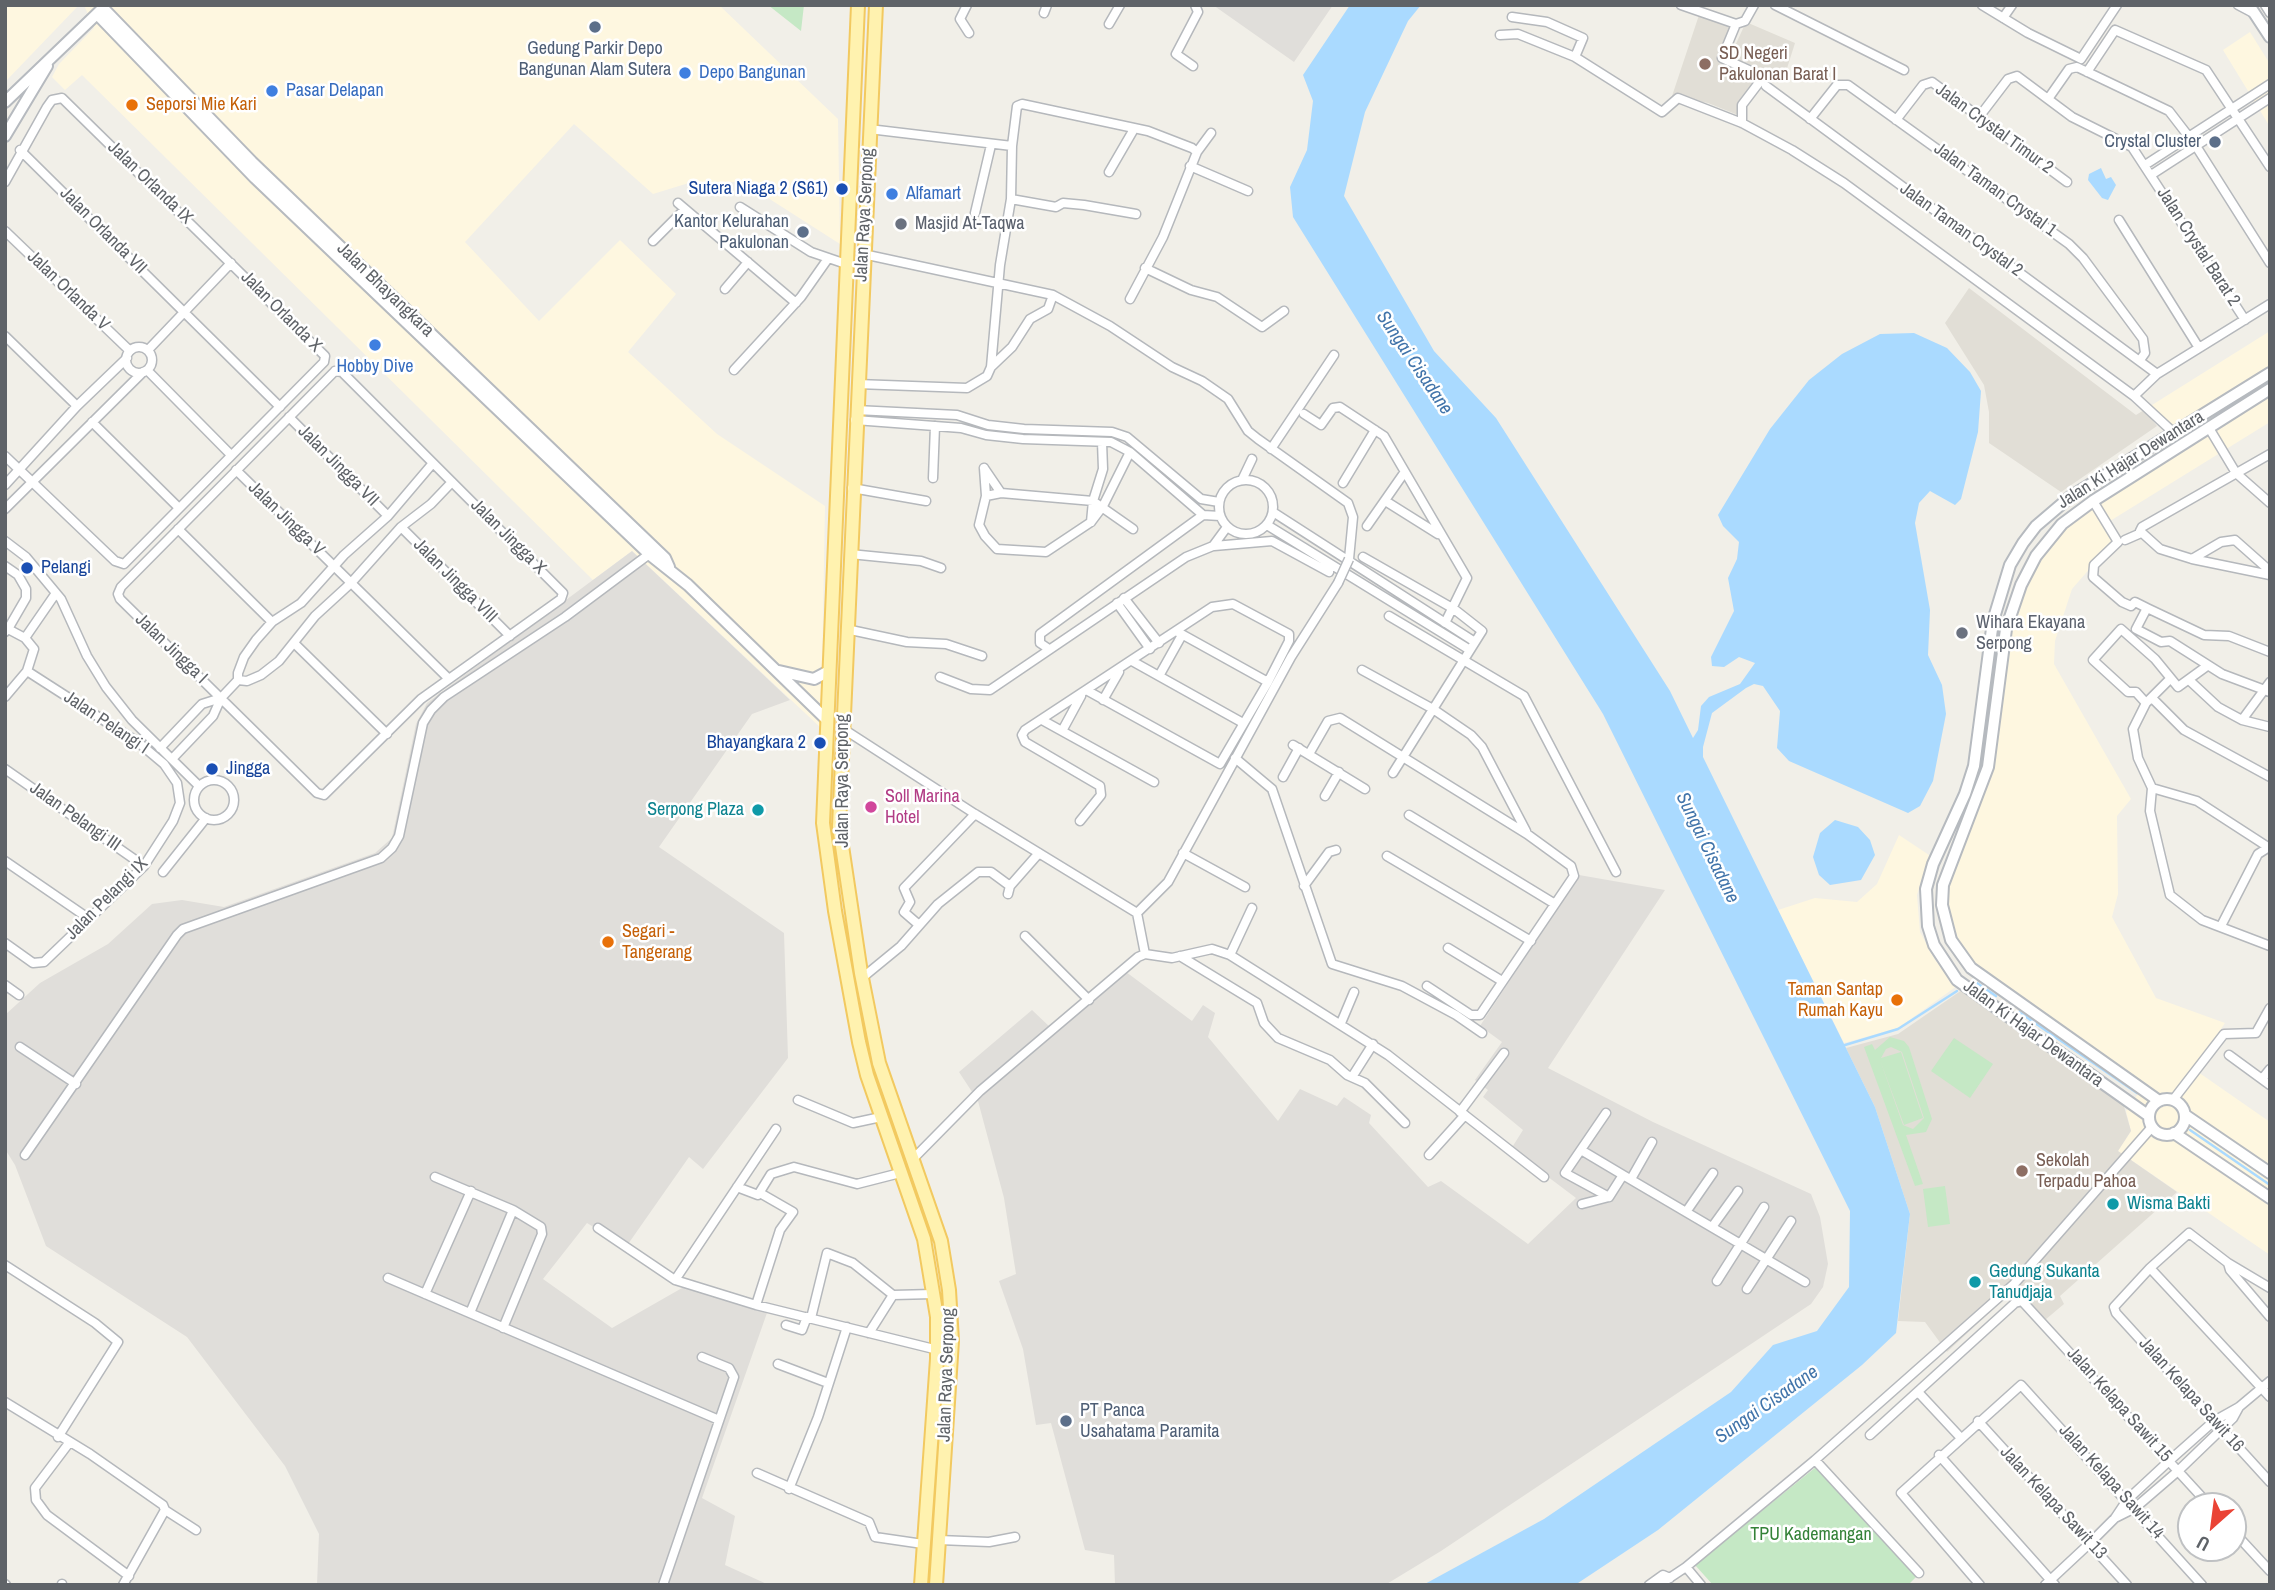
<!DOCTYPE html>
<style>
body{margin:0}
#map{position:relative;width:2275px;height:1590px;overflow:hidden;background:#f1efe8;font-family:"Archivo Narrow",sans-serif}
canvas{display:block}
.frame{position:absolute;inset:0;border:7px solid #5f6368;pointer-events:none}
.north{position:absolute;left:2177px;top:1492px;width:70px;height:70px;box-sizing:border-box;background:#fff;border:2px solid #bfc1c3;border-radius:50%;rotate:208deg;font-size:19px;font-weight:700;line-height:28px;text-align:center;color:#5f6368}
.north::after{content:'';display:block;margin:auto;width:24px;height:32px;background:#ea4335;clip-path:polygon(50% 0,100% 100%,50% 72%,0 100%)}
</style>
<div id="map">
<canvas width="2275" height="1590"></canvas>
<div class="frame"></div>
<div class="north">U</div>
</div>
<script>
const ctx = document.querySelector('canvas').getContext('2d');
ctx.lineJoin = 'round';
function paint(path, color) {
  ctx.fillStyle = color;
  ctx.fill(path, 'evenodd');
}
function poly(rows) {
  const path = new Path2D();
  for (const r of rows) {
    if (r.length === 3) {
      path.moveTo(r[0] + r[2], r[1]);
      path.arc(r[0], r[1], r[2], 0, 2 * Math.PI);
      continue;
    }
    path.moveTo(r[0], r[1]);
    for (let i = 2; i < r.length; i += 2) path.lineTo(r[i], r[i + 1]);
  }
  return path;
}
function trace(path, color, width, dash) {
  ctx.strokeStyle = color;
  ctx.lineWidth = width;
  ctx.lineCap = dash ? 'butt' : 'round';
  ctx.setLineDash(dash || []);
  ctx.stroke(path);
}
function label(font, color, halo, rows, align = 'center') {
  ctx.font = font + ' "Archivo Narrow",sans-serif';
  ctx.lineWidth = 5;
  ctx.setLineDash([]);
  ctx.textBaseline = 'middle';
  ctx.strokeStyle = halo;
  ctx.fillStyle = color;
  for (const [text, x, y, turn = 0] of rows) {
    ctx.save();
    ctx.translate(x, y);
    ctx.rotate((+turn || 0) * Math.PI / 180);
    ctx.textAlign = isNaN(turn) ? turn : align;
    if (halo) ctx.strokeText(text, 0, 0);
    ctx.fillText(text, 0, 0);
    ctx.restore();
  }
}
paint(poly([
 [5,5,79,5,5,82],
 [84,5,719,5,838,119,840,244,743,182,692,182,653,194,574,124,465,242,539,321,620,240,676,294,628,352,717,434,825,506,821,728,632,551,593,580,82,75,65,90,52,77,59,64,94,28],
 [2250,32,2270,64,2270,127,2223,50],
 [2270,331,2270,422,2110,521,2097,500,2179,447,2144,410],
 [2089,505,2113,542,2072,589,2055,641,2054,664,2131,799,2117,816,2118,894,2112,917,2156,998,2225,1023,2180,1090,2185,1091,2198,1072,2270,1122,2270,1255,2118,1151,2131,1131,2126,1111,2142,1088,1970,964,1946,911,1947,880,1968,821,1992,774,2008,632,2036,556],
 [1899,835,1929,855,1917,895,1920,932,1935,960,1957,986,1898,1028,1844,1043,1778,910,1815,898,1857,902,1877,884]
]), '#fef7e0');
paint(poly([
 [1213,5,1333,5,1294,62],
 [632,551,790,700,752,714,659,847,784,933,788,1058,703,1169,689,1157,626,1247,587,1223,543,1279,612,1328,689,1284,768,1310,702,1498,735,1516,725,1565,769,1585,317,1585,319,1534,285,1466,187,1337,46,1246,15,1165,5,1149,5,1015,40,983,108,944,152,904,182,900,224,907,375,853,392,838,416,724,427,703],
 [1579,875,1665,890,1548,1068,1653,1122,1811,1194,1820,1217,1828,1264,1823,1287,1811,1304,1441,1551,1385,1585,1115,1585,1114,1555,1085,1550,1051,1423,1036,1425,1023,1349,999,1281,1016,1274,1004,1198,978,1101,959,1072,1032,1010,1051,1028,1122,969,1192,1021,1203,1005,1215,1013,1208,1037,1278,1121,1300,1089,1337,1106,1344,1097,1371,1115,1369,1123,1428,1187,1441,1181,1528,1244,1576,1198,1511,1149,1523,1130,1483,1097,1488,1090,1475,1080,1502,1042,1480,1026]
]), '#e0deda');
paint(poly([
 [1699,15,1730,26,1719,54,1720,60,1758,80,1741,101,1738,115,1708,103,1672,96],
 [1746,22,1795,43,1783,81,1729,59],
 [1969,288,2136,415,2144,410,2157,426,2061,492,1989,443,1989,412,1984,385,1945,323],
 [1962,990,2123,1103,2131,1131,2118,1151,2177,1192,2060,1296,2064,1304,2045,1320,2016,1288,1947,1352,1925,1322,1898,1321,1910,1214,1875,1107,1846,1048,1898,1034]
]), '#e1ded6');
paint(poly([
 [768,5,804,5,801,31],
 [1890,1037,1904,1041,1909,1047,1932,1119,1926,1132,1906,1135,1923,1184,1915,1186,1864,1047,1872,1044,1875,1050],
 [1891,1047,1902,1052,1924,1118,1913,1129,1903,1125,1880,1060,1904,1125,1923,1118,1901,1052,1881,1058,1886,1049],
 [1954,1038,1993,1064,1970,1098,1931,1071],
 [1945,1186,1950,1224,1928,1227,1923,1189],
 [1816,1467,1918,1575,1908,1585,1713,1585,1695,1565]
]), '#c5e8c5');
paint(poly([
 [1350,5,1421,5,1408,21,1365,112,1344,196,1434,351,1496,418,1670,691,1693,738,1698,730,1701,706,1709,697,1740,684,1755,663,1739,657,1724,667,1712,666,1711,657,1734,611,1728,578,1737,559,1739,542,1723,526,1718,515,1770,429,1809,380,1842,354,1880,334,1914,333,1947,348,1970,372,1981,391,1978,432,1961,499,1955,505,1930,491,1919,503,1915,523,1930,610,1928,655,1942,685,1946,714,1933,781,1920,806,1908,813,1789,761,1777,748,1780,711,1763,686,1754,684,1746,688,1712,713,1703,747,1703,757,1875,1107,1910,1214,1896,1333,1862,1365,1658,1530,1575,1585,1423,1585,1544,1519,1731,1392,1773,1345,1817,1331,1849,1287,1850,1211,1603,714,1293,217,1290,187,1307,150,1313,101,1303,75],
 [2101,168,2106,179,2111,177,2116,185,2108,200,2102,198,2088,180,2089,174],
 [1835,820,1858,827,1870,840,1875,855,1861,880,1830,885,1819,875,1813,857,1820,833]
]), '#aadaff');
trace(poly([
 [1977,983,1996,996],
 [2019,1012,2137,1093],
 [1845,1045,1898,1029,1957,991],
 [2190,1130,2270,1185]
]), '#aadaff', 2.5);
const street = poly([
 [967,5,960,19,969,33],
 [1681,5,1736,24,1745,21,1754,5],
 [1775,5,1904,70],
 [1982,5,2028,33,2081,59,2117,5],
 [2238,5,2255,14],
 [2265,5,2270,13],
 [1044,13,1047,5],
 [1512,17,1547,22,1583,38,1575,57],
 [2003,18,2012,5],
 [1109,24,1120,5],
 [1736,24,1722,58,1753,72,1761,80,1742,105,1742,123],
 [1500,35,1518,34,1575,57,1662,112,1678,98,1742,123,1792,150,1844,183,2134,396,2174,433],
 [1193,66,1176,54,1198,12,1195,5],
 [2087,72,2115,30,2206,70,2270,167],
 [1766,86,2157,374],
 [2048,99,2069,69,2077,67,2169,111,2196,146,2270,263],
 [1979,117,2008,79,2017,76,2072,117,2132,147,2245,320],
 [1810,119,1837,85,1848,85,2069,244,2083,258,2143,339,2145,353,2140,360],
 [1896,120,1923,85,1932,82,2067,182],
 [869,129,1012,146,1017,106,1022,104,1148,131,1192,148,1197,152,1163,237,1130,299],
 [20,150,280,407],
 [1197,152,1211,133],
 [2145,165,2270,84],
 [1190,166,1248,191],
 [1109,172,1134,129],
 [2151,175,2270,98],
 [5,182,47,107,52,100,62,98,325,356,324,362,124,564,115,561,5,456],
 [1011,199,1056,207,1063,203,1084,205,1136,214],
 [678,203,796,303],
 [740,207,811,252,846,264],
 [975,213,991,145],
 [2119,220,2199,348],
 [5,231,130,351],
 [653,241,685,209],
 [863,254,1053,295,1110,326,1172,367,1202,381,1228,399,1248,431,1258,439,1348,503,1353,517,1349,559],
 [1145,268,1191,290,1217,297,1262,327,1284,311],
 [725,289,748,262],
 [5,336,77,406],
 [139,360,13],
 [148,350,231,263],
 [991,367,1012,347,1030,319,1048,309,1053,295],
 [147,370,231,455],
 [734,370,801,297,827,260],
 [335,371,342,372,563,593,561,599,421,699,324,795,317,793,120,599,118,594,121,587,335,371],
 [857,384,967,388,987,376,991,367,1000,265,1011,199,1012,146],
 [2134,396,2157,374,2270,304],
 [856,410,957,415,988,425,1024,429,1112,432,1127,437,1201,499,1219,502],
 [1304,414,1321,425,1333,408,1340,407,1384,436,1467,578,1445,623],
 [289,417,388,516],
 [855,420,961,428,986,435,1023,439,1111,442,1130,452,1203,515,1220,516],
 [92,422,179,508],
 [2209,428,2236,473,2270,503],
 [1271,449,1334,355],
 [2270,454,2142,527,2140,531,2160,549,2192,559,2221,542,2235,540,2270,571],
 [984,468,986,496,979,525,985,536,997,549,1046,552,1091,522,1103,506,1130,452],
 [984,468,1001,493],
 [236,470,449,679],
 [933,478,935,426],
 [1246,507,27],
 [1242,480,1252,459],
 [1343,483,1375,430],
 [5,485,77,406,127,358],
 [852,488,926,501],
 [986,496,1001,493,1093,501,1133,529],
 [2093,501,2118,542,2094,565,2093,577,2122,602,2131,606,2135,602,2147,608,2136,629,2161,642,2170,641,2222,674,2270,692],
 [1387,502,1438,534],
 [5,509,143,372],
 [1273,512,1475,642],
 [1091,522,1093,501,1103,469,1102,442],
 [1267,525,1470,650],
 [1367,526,1404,473],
 [401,527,510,636],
 [178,529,272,622],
 [2125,540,2141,533],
 [5,541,26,557,61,599,87,656,106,687,132,720,199,786],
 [1214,546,1272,541,1329,572],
 [850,554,921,561,941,568],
 [1363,557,1454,609,1482,631,1393,773],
 [2192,559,2270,575],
 [5,566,18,575,26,589,26,598,8,629],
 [1124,598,1159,643],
 [1117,603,1150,649],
 [2147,608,2204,635,2229,636,2270,652],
 [1389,616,1524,696,1616,872],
 [846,629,907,642,946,644,982,656],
 [1176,631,1268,682],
 [5,632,8,629,25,638,34,649,27,671,5,697],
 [25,638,56,593],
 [295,644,387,734],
 [1049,649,1040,643,1040,634,1203,515],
 [1132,661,1243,723],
 [1362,670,1433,709,1471,735,1482,747,1526,831],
 [1159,676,1182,635],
 [940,677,971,689,990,690,1186,557,1213,546,1227,527],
 [2170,679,2146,703,2133,729,2138,758,2152,788,2150,811,2170,895,2202,920,2270,946],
 [238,680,247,681,261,675,279,661,315,616,351,583,401,527,431,504,452,482],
 [2189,680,2218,707,2242,720,2270,727],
 [2152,698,2184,730,2270,777],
 [1103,700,1119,672],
 [2146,703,2136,692,2128,692,2093,660,2121,629,2155,659,2178,687,2207,666],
 [1042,720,1154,782],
 [2242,720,2270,682],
 [842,728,975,814,1137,913,1168,882,1291,657,1338,583],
 [1062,731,1081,696],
 [1293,745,1365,789],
 [160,748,202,704,221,698],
 [1309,754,1328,721,1340,718,1527,834,1571,866,1574,876,1480,1015,1471,1015,1427,986],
 [1235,758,1272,789,1332,964,1402,986,1456,1015,1482,1033],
 [172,759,213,716,221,698,238,680,238,673,244,657,256,640,272,622,301,603,344,555,388,516,433,463],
 [5,769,144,866],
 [1283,777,1299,748],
 [214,800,20],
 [2152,788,2197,801,2268,847],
 [1325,796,1339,772],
 [1409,815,1555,904],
 [1080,821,1101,795,1100,786,1025,742,1022,735,1025,730,1212,607,1233,604,1289,634,1289,641,1268,682,1220,764,1088,691],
 [1183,853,1245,887],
 [1387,856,1531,941],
 [5,861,88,918],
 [163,872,206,818],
 [1304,886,1329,852,1336,850],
 [1008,894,1010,886,1039,853],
 [1137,913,1145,954],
 [919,925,904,912,910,902,904,888,975,814],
 [2221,926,2258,854,2269,847],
 [1025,936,1089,1000],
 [5,943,33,963,44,962,144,866,173,821,180,803,177,783,164,764,139,743,27,671],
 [1448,948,1502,981],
 [1230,955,1252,908],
 [1180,956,1257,1003,1264,1023,1278,1038,1330,1060,1347,1075,1365,1083,1405,1123],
 [862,978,901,946,938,904,978,872,991,872,1010,886],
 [5,985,19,995],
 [1341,1023,1354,992],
 [20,1047,76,1084],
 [2229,1055,2270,1085],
 [1352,1077,1373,1044],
 [2262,1079,2270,1069],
 [798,1100,853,1123,881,1117],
 [2173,1100,2224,1034,2256,1033,2270,1008],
 [1460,1112,1504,1053],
 [1606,1113,1565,1173,1609,1197],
 [1581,1150,1623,1175],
 [25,1155,177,935,183,929,381,858,392,848,399,836,423,723,431,710,444,697,565,617,652,552],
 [1429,1155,1465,1115],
 [913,1159,980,1091,1138,957,1145,954,1172,958,1212,949,1230,955,1388,1055,1544,1177],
 [435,1177,513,1210,541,1227,542,1234,503,1328],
 [1631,1179,1652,1142],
 [737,1187,758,1195,771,1174,794,1167,857,1184,900,1173],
 [1582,1204,1609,1197,1623,1175,1805,1282],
 [1686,1212,1713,1173],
 [1712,1227,1738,1191],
 [598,1228,675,1280,756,1305,938,1350],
 [2228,1263,2270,1288],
 [5,1265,95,1323,118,1342,58,1437],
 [2150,1268,2270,1397],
 [388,1278,719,1420],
 [675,1280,776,1129],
 [1717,1281,1764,1207],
 [1747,1289,1791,1221],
 [425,1294,471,1191],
 [756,1305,780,1230,793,1212,760,1193],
 [470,1313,513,1210],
 [2270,1317,2230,1270,2228,1263,2189,1233,2150,1268,2114,1307,2116,1313,2270,1482],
 [811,1318,827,1253,853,1263,893,1295],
 [786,1325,802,1330,807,1317],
 [869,1333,893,1295,933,1294],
 [778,1364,828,1383],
 [1918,1392,1960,1437],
 [5,1402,90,1454,163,1505,165,1510,123,1585],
 [1978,1421,2127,1585],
 [1870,1435,2015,1303,2022,1301,2210,1506],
 [69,1443,35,1488,36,1500,47,1515,129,1576],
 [1939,1455,2055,1585],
 [1815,1460,1919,1573],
 [757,1473,869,1522,875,1537,923,1544],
 [789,1489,818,1417,847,1327],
 [165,1510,196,1530],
 [2115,1518,2135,1508,2178,1471,2233,1418,2239,1407],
 [2233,1531,2270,1571],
 [939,1540,989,1542,1015,1537],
 [1686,1567,1701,1585],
 [5,1584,6,1585],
 [62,1585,62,1584],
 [663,1585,734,1377,729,1368,702,1357],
 [1649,1585,1663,1575,1670,1578],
 [1659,1585,1686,1567,1815,1460,2014,1284,2152,1127],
 [1980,1585,1901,1493,2021,1385,2202,1585],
 [2045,1585,2090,1543,2115,1518,2127,1500,2169,1461,2214,1421,2239,1407,2270,1381]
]);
const secondary = poly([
 [2249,5,2270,37],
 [103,8,252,162,665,558,669,567],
 [97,14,255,178,649,554,688,585,827,720],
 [5,102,101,10],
 [5,136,47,66],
 [779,671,814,679,829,671],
 [2167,1117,18],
 [2159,1101,1971,968,1951,940,1942,905,1943,885,1988,767,2006,629,2021,585,2036,556,2062,524,2093,501,2270,389],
 [2185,1115,2270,1173],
 [2149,1116,1957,980,1934,945,1928,926,1926,889,1933,864,1965,794,1974,766,1993,621,2010,565,2023,543,2036,526,2070,497,2270,373],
 [2174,1133,2270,1198]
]);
const primary = poly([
 [858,5,823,823,835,911,859,1042,867,1075,924,1239,937,1317,937,1359,921,1585],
 [876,5,839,826,861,973,879,1063,941,1241,949,1290,952,1341,936,1585]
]);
trace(street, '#b5b8bc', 11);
trace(secondary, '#b6babf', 14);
trace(primary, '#f2c960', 16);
trace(street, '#fff', 8);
trace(secondary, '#fff', 10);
trace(primary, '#fff2af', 12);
const streetBridge = poly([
 [1338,583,1349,559]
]);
trace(streetBridge, '#b5b8bc', 11, []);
trace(streetBridge, '#fff', 8);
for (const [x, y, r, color] of [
 [595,27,7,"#5c6f8a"],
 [1705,64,7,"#8d6e63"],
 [685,73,7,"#3f7fe0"],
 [272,91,7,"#3f7fe0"],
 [132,105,7,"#e8710a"],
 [2215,142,7,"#5c6f8a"],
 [842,189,7,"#1a4fb4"],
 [892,194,7,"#3f7fe0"],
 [901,224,7,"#6b7280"],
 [803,232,7,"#5c6f8a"],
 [375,345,7,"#3f7fe0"],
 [27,568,7,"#1a4fb4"],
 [1962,633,7,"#6b7280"],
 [820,743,7,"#1a4fb4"],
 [212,769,7,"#1a4fb4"],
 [871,807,7,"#d1479c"],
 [758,810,7,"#0f9aa8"],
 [608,942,7,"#e8710a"],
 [1897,1000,7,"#e8710a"],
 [2022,1171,7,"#8d6e63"],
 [2113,1204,7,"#0f9aa8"],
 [1975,1282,7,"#0f9aa8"],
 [1066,1421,7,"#5c6f8a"]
]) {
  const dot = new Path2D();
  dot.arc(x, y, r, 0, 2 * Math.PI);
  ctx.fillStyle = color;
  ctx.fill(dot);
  trace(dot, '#fff', 2.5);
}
label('18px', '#4e5e75', '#fff', [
 ["Gedung Parkir Depo",595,49,"center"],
 ["Bangunan Alam Sutera",595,70,"center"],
 ["Crystal Cluster",2201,142],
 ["Kantor Kelurahan",789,222],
 ["Pakulonan",789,243],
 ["PT Panca",1080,1411,"left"],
 ["Usahatama Paramita",1080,1432,"left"]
], 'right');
label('18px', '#785e54', '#fff', [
 ["SD Negeri",1719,54],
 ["Pakulonan Barat I",1719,75],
 ["Sekolah",2036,1161],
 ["Terpadu Pahoa",2036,1182]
], 'left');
label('18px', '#366cbe', '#fff', [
 ["Depo Bangunan",699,73],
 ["Pasar Delapan",286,91],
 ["Alfamart",906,194],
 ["Hobby Dive",375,367,"center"]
], 'left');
label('18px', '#c56008', '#fff', [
 ["Seporsi Mie Kari",146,105],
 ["Segari -",622,932],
 ["Tangerang",622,953],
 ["Taman Santap",1883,990,"right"],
 ["Rumah Kayu",1883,1011,"right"]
], 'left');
label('18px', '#5f6368', '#fff', [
 ["Jalan Crystal Timur 2",1994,129,36],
 ["Jalan Orlanda IX",150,183,44],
 ["Jalan Taman Crystal 1",1995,190,36],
 ["Jalan Raya Serpong",865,215,-87],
 ["Jalan Taman Crystal 2",1961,230,36],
 ["Jalan Orlanda VII",103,231,45],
 ["Jalan Crystal Barat 2",2198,247,57],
 ["Jalan Bhayangkara",385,290,44],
 ["Jalan Orlanda V",68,291,44],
 ["Jalan Orlanda X",281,312,45],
 ["Jalan Ki Hajar Dewantara",2131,460,-32],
 ["Jalan Jingga VII",338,466,45],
 ["Jalan Jingga V",286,519,44],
 ["Jalan Jingga X",508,537,45],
 ["Jalan Jingga VIII",455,581,45],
 ["Jalan Jingga I",171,649,44],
 ["Jalan Pelangi I",106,723,34],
 ["Jalan Raya Serpong",843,781,-90],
 ["Jalan Pelangi III",75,817,35],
 ["Jalan Pelangi IX",107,899,-45],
 ["Jalan Ki Hajar Dewantara",2033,1034,36],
 ["Jalan Raya Serpong",947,1375,-88],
 ["Jalan Kelapa Sawit 16",2191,1395,48],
 ["Jalan Kelapa Sawit 15",2119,1405,48],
 ["Jalan Kelapa Sawit 14",2111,1482,48],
 ["Jalan Kelapa Sawit 13",2053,1503,47]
]);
label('18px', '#164399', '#fff', [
 ["Sutera Niaga 2 (S61)",828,189],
 ["Pelangi",41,568,"left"],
 ["Bhayangkara 2",806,743],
 ["Jingga",226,769,"left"]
], 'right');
label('18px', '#5b616d', '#fff', [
 ["Masjid At-Taqwa",915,224],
 ["Wihara Ekayana",1976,623],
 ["Serpong",1976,644]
], 'left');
label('18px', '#b23c85', '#fff', [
 ["Soll Marina",885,797],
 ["Hotel",885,818]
], 'left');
label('18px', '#0d838f', '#fff', [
 ["Serpong Plaza",744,810,"right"],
 ["Wisma Bakti",2127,1204],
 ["Gedung Sukanta",1989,1272],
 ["Tanudjaja",1989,1293]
], 'left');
label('18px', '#348238', '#fff', [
 ["TPU Kademangan",1811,1535]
]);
label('italic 19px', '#4174aa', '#fff', [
 ["Sungai Cisadane",1414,363,56],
 ["Sungai Cisadane",1707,848,64],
 ["Sungai Cisadane",1767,1405,-35]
]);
</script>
